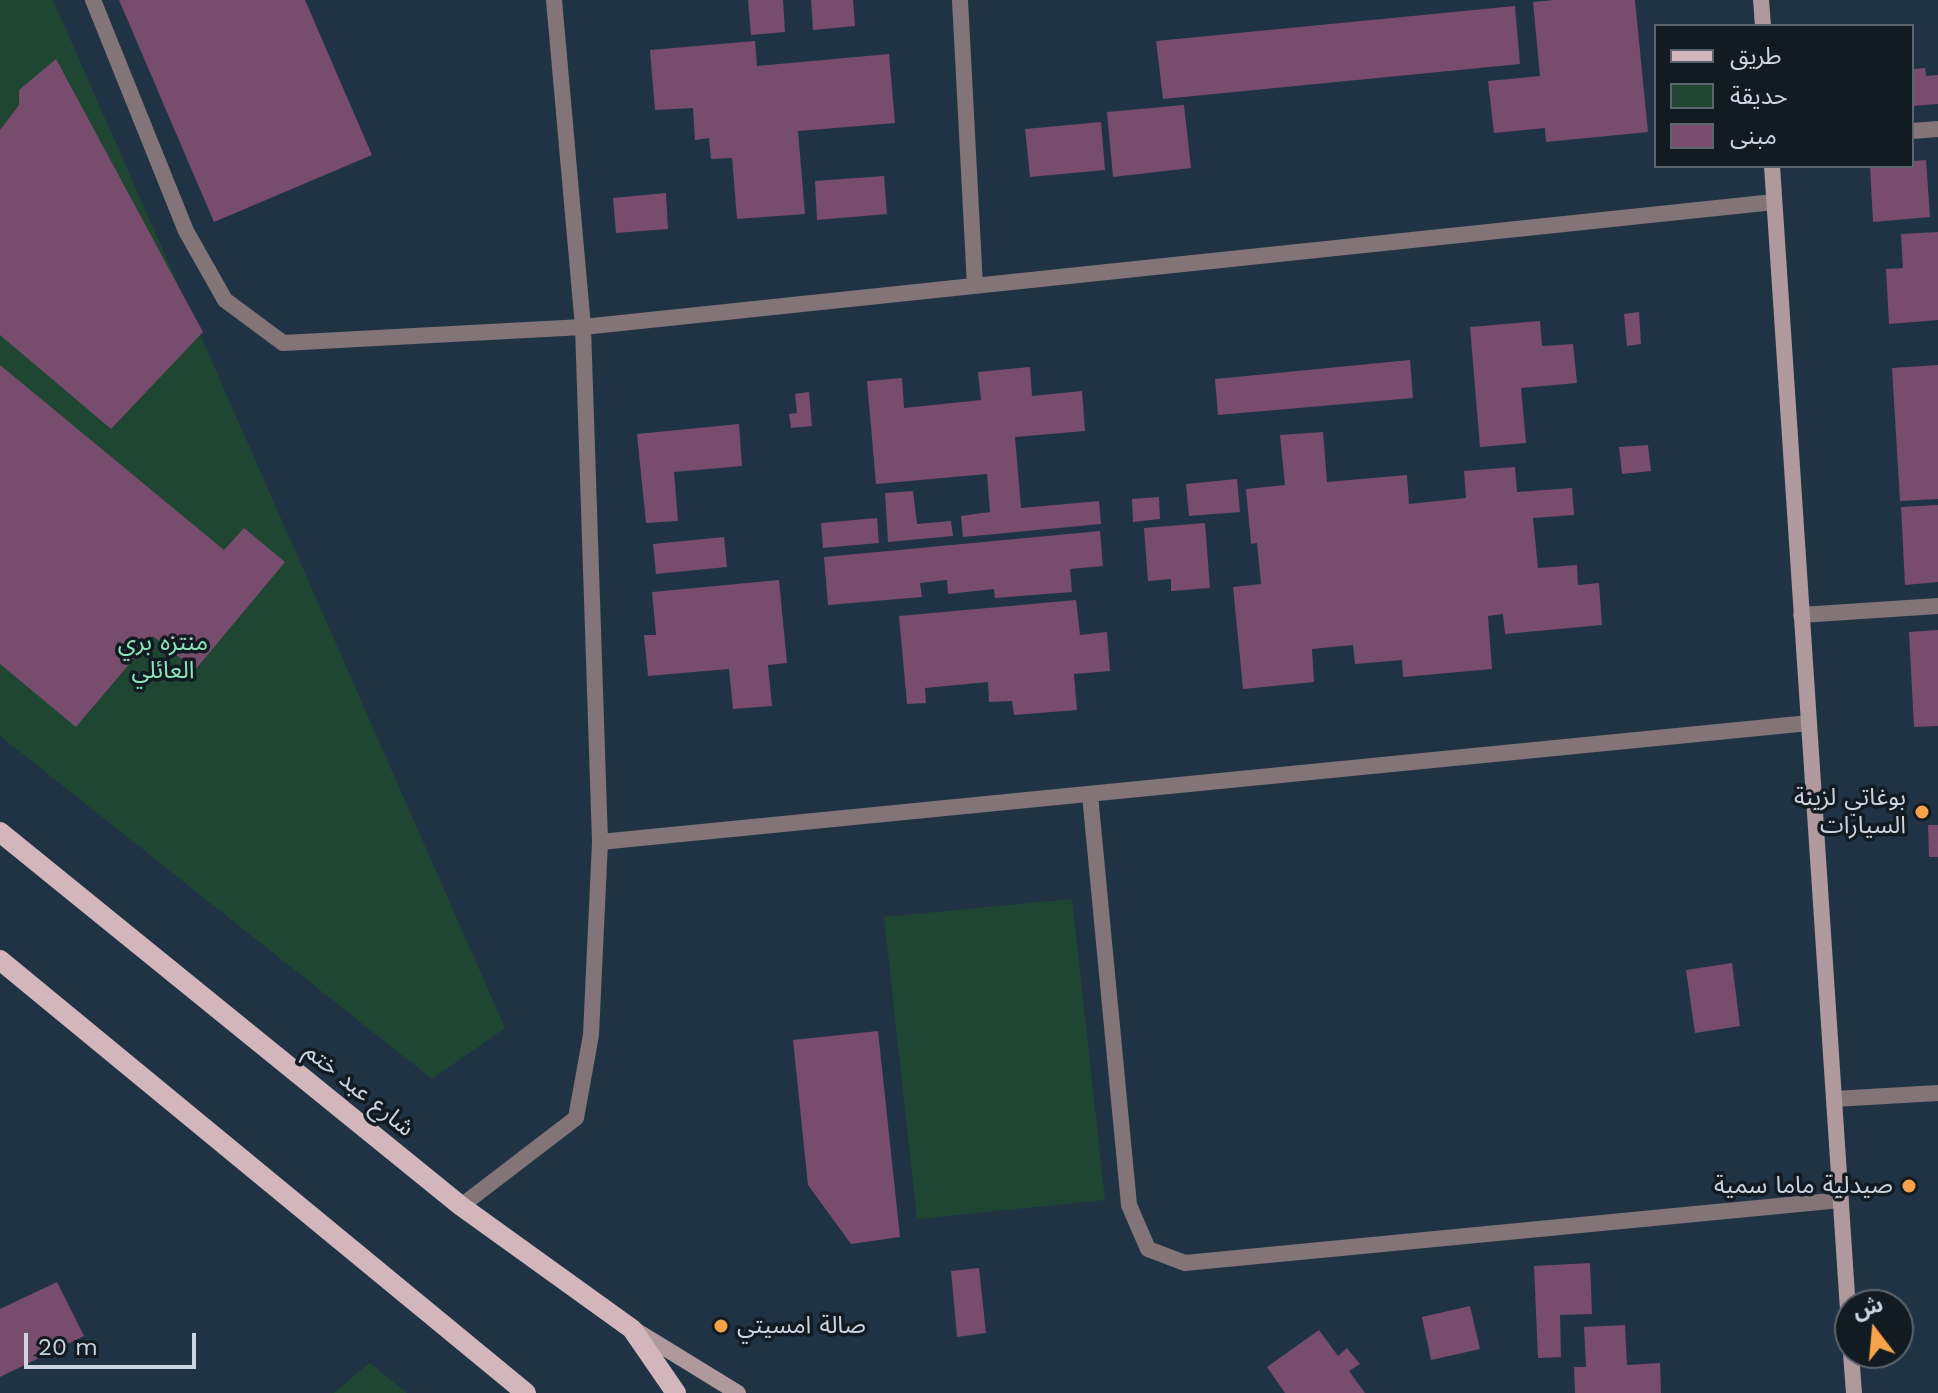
<!DOCTYPE html>
<meta charset="utf-8">
<style>
body{margin:0}
#map{position:relative;width:1938px;height:1393px;overflow:hidden;background:#203344;font-family:"Work Sans","Noto Sans Arabic",sans-serif}
canvas{display:block}
.legend{position:absolute;left:1654px;top:24px;width:260px;height:144px;box-sizing:border-box;background:#121a22;border:2px solid #5c656e;margin:0;padding:10px 14px;list-style:none;font-size:24px;color:#cad5e0}
.legend li{display:flex;align-items:center;gap:16px;height:40px}
.legend b{width:40px;border:2px solid #5c656e}
.north{position:absolute;left:1834px;top:1289px;width:80px;height:80px;box-sizing:border-box;background:#121a22;border:2px solid #5c656e;border-radius:50%;rotate:344deg;font-size:22px;font-weight:700;line-height:32px;text-align:center;color:#cad5e0}
.north::after{content:'';display:block;margin:auto;width:28px;height:36px;background:#f7a149;clip-path:polygon(50% 0,100% 100%,50% 72%,0 100%)}
.scale{position:absolute;left:24px;top:1333px;width:172px;height:36px;box-sizing:border-box;border:4px solid #cad5e0;border-top:0;padding-left:10px;font-size:24px;line-height:28px;white-space:nowrap;color:#cad5e0;-webkit-text-stroke:6px #121a22;paint-order:stroke}
</style>
<div id="map">
<canvas width="1938" height="1393"></canvas>
<ul class="legend">
<li><b style="height:10px;background:#d3b6bb"></b>طريق</li>
<li><b style="height:22px;background:#1e4633"></b>حديقة</li>
<li><b style="height:22px;background:#774c6d"></b>مبنى</li>
</ul>
<div class="north">ش</div>
<div class="scale">20 m</div>
</div>
<script>
const ctx = document.querySelector('canvas').getContext('2d');
ctx.lineJoin = 'round';
function paint(path, color) {
  ctx.fillStyle = color;
  ctx.fill(path, 'evenodd');
}
function poly(rows) {
  const path = new Path2D();
  for (const r of rows) {
    path.moveTo(r[0], r[1]);
    for (let i = 2; i < r.length; i += 2) path.lineTo(r[i], r[i + 1]);
  }
  return path;
}
function trace(path, color, width, dash) {
  ctx.strokeStyle = color;
  ctx.lineWidth = width;
  ctx.lineCap = dash ? 'butt' : 'round';
  ctx.setLineDash(dash || []);
  ctx.stroke(path);
}
function label(font, color, halo, rows, align = 'center') {
  ctx.font = font + ' "Work Sans","Noto Sans Arabic",sans-serif';
  ctx.lineWidth = 7;
  ctx.setLineDash([]);
  ctx.textBaseline = 'middle';
  ctx.strokeStyle = halo;
  ctx.fillStyle = color;
  for (const [text, x, y, turn = 0] of rows) {
    ctx.save();
    ctx.translate(x, y);
    ctx.rotate((+turn || 0) * Math.PI / 180);
    ctx.textAlign = isNaN(turn) ? turn : align;
    if (halo) ctx.strokeText(text, 0, 0);
    ctx.fillText(text, 0, 0);
    ctx.restore();
  }
}
paint(poly([
 [0,0,53,0,505,1028,432,1079,0,736],
 [1072,899,1105,1200,917,1219,884,917],
 [370,1363,407,1393,333,1393]
]), '#1e4633');
paint(poly([
 [119,0,305,0,372,155,214,222],
 [748,0,783,0,785,32,751,35],
 [811,0,853,0,855,26,813,30],
 [1554,0,1635,0,1648,132,1546,142,1545,128,1494,133,1488,81,1540,76,1533,2],
 [1515,6,1520,64,1163,99,1156,41],
 [755,41,757,66,889,54,895,123,798,131,805,214,737,219,732,158,711,159,709,138,695,140,693,108,655,110,650,50],
 [56,59,203,332,111,429,0,335,0,130,19,105,19,90],
 [1925,68,1926,76,1938,75,1938,104,1912,106,1912,69],
 [1184,105,1191,168,1113,177,1107,112],
 [1101,122,1105,170,1030,177,1025,129],
 [1926,160,1930,217,1873,222,1870,166,1912,166,1912,161],
 [884,176,887,214,817,220,815,181],
 [666,193,668,229,616,233,613,198],
 [1938,232,1938,320,1889,324,1886,269,1903,268,1901,234],
 [1639,312,1641,344,1627,346,1624,314],
 [1540,321,1542,346,1573,344,1577,383,1521,388,1526,443,1480,447,1470,327],
 [1410,360,1413,398,1218,415,1215,379],
 [0,365,224,550,244,528,285,562,195,670,153,636,76,727,0,664],
 [1938,365,1938,499,1900,501,1892,368],
 [1030,367,1032,396,1082,391,1085,431,1015,437,1021,508,1099,501,1101,524,963,537,961,516,990,512,987,474,876,484,867,381,902,378,904,408,981,400,978,372],
 [809,392,812,426,791,428,789,414,797,413,795,394],
 [739,424,742,466,674,472,678,521,646,523,637,434],
 [1323,432,1327,482,1407,475,1409,504,1466,498,1464,471,1515,467,1517,492,1572,488,1574,515,1533,518,1538,568,1577,565,1578,585,1599,583,1602,625,1505,634,1503,614,1488,616,1492,669,1403,677,1402,660,1355,664,1353,645,1312,649,1314,682,1243,689,1233,587,1261,584,1257,543,1251,544,1246,489,1285,485,1280,435],
 [1648,445,1651,471,1622,474,1619,447],
 [1237,479,1240,512,1189,516,1186,484],
 [913,491,917,524,951,521,953,536,888,542,885,493],
 [1159,497,1160,519,1133,522,1132,499],
 [1938,505,1938,582,1905,585,1901,507],
 [877,518,879,543,823,548,821,523],
 [1205,523,1210,588,1171,591,1171,579,1148,581,1144,528],
 [1100,531,1103,566,1070,569,1072,592,995,598,994,589,948,594,947,580,920,583,922,597,828,605,824,557],
 [724,537,727,567,656,574,653,544],
 [779,580,787,663,768,665,772,706,733,709,729,669,648,676,644,635,656,635,652,592],
 [1076,600,1080,635,1107,632,1110,671,1074,674,1077,710,1014,715,1012,701,989,702,988,682,925,688,926,703,907,704,899,616],
 [1938,630,1938,726,1914,727,1909,632],
 [1928,825,1938,825,1938,857,1929,857],
 [1732,963,1740,1026,1695,1033,1686,970],
 [878,1031,900,1237,851,1244,808,1185,793,1040],
 [1590,1263,1592,1314,1560,1315,1561,1357,1538,1358,1534,1266],
 [979,1268,986,1333,957,1337,951,1271],
 [57,1282,84,1336,0,1377,0,1309],
 [1470,1306,1480,1349,1431,1360,1422,1317],
 [1625,1325,1627,1365,1660,1363,1661,1393,1575,1393,1574,1367,1586,1367,1584,1327],
 [1319,1330,1338,1356,1347,1348,1360,1364,1349,1371,1365,1393,1285,1393,1267,1367]
]), '#774c6d');
trace(poly([
 [93,0,186,231,225,300,283,343,583,327,1774,202],
 [960,0,975,286],
 [1912,131,1938,129],
 [1801,615,1938,606],
 [1090,795,1129,1205,1148,1249,1185,1263,1841,1200],
 [600,842,1809,723],
 [1834,1099,1938,1093],
 [461,1206,576,1118,591,1035,600,842,583,327,554,0]
]), '#827477', 16);
trace(poly([
 [1761,0,1763,26],
 [1772,166,1850,1340],
 [637,1331,738,1393],
 [1851,1353,1854,1393]
]), '#b0999d', 16);
trace(poly([
 [0,832,461,1206,632,1329,676,1393],
 [0,960,526,1393]
]), '#d3b6bb', 20);
for (const [x, y, r, color] of [
 [1922,812,8,"#f7a149"],
 [1909,1186,8,"#f7a149"],
 [721,1326,8,"#f7a149"]
]) {
  const dot = new Path2D();
  dot.arc(x, y, r, 0, 2 * Math.PI);
  ctx.fillStyle = color;
  ctx.fill(dot);
  trace(dot, '#121a22', 3);
}
label('24px', '#8ee3b7', '#121a22', [
 ["منتزه بري",163,643],
 ["العائلي",163,671]
]);
label('24px', '#cad5e0', '#121a22', [
 ["بوغاتي لزينة",1906,798],
 ["السيارات",1906,826],
 ["صيدلية ماما سمية",1893,1186],
 ["صالة امسيتي",737,1326,"left"]
], 'right');
label('24px', '#cad5e0', '#121a22', [
 ["شارع عبد ختم",359,1090,39]
]);
</script>
